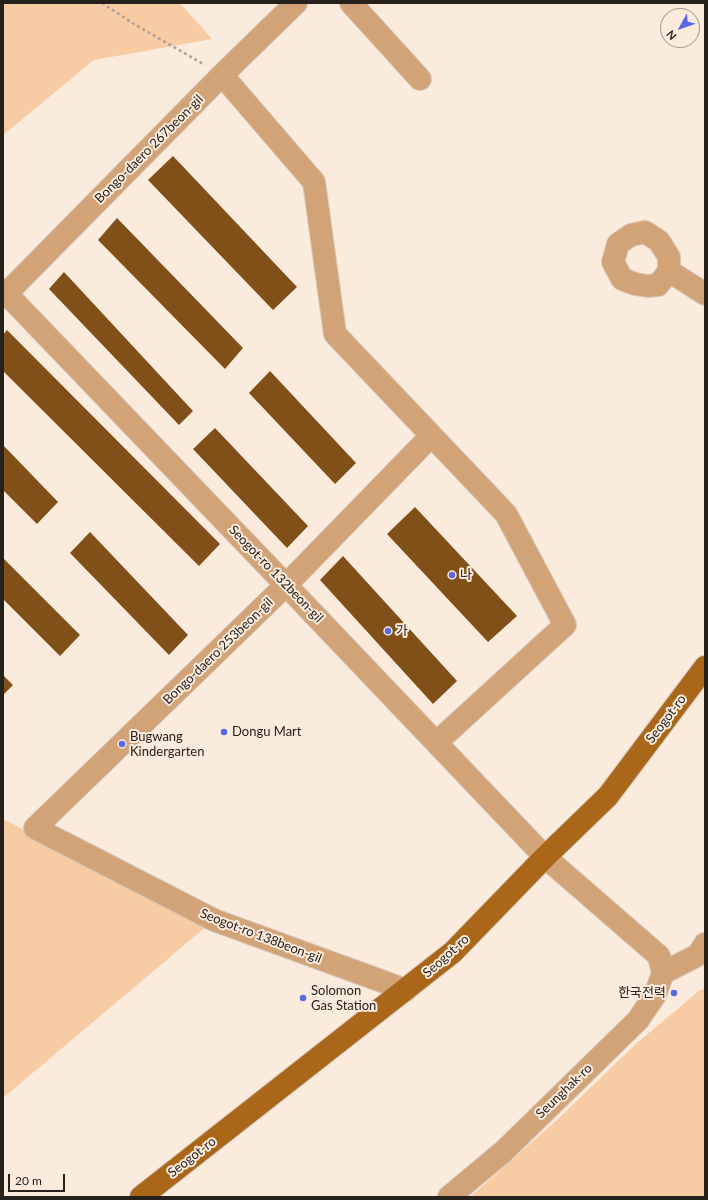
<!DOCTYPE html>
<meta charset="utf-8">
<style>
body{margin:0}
#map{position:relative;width:708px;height:1200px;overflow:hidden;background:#fbebdd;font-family:Lato,sans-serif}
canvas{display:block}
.frame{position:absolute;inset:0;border:4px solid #27211c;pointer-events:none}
.north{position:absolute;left:660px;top:8px;width:40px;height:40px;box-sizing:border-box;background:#fbebdd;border:1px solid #a69a90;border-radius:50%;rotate:230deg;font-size:11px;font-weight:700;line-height:16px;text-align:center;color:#27211c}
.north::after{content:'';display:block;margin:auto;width:14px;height:18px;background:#596ae1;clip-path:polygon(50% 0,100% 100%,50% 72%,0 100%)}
.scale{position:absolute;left:8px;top:1174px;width:57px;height:18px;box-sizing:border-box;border:2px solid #27211c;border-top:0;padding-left:5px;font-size:12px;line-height:14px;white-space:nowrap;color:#27211c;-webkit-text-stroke:3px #fbebdd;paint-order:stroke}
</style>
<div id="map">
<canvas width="708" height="1200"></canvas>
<div class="frame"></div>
<div class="north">N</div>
<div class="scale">20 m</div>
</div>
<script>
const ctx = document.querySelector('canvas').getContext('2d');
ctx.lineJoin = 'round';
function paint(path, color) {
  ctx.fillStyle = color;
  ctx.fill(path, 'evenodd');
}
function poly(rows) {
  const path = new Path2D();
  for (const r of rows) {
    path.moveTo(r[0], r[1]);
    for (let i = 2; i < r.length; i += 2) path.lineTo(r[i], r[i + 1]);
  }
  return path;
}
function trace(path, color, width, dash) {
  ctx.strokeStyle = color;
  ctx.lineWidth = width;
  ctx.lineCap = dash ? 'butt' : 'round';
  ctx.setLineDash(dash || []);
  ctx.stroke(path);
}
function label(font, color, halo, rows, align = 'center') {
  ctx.font = font + ' Lato,"Noto Sans KR",sans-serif';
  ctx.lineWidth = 4;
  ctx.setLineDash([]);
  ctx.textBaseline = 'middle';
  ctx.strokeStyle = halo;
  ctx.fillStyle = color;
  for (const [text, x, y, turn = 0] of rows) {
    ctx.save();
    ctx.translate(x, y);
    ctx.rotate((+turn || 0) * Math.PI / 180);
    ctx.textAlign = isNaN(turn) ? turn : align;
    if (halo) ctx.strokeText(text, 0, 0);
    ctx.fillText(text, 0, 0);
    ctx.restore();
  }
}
paint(poly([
 [3,3,180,3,212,39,94,60,3,135],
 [3,819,208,925,3,1098],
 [705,989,705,1197,470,1197,558,1119,638,1042,700,990]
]), '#f7cba3');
paint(poly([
 [173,156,297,287,273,310,148,180],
 [117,218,243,348,225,369,98,240],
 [64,272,193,411,179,425,49,289],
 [7,330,220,544,199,566,3,371,3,335],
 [270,371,356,463,335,484,249,393],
 [215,428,308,526,287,548,193,449],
 [3,445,58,502,37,524,3,490],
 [415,507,517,616,488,642,387,534],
 [90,532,188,635,169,655,70,553],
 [343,556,457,681,433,704,320,580],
 [3,558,80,635,60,656,3,599],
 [3,675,13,685,3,695]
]), '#814f18');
const minor = poly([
 [351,3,420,79],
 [222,75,314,182,335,334,506,514,565,625,437,742],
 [645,232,659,241,669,257,669,271,658,285,648,286,635,284,622,279,613,262,618,244,631,235,645,232],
 [669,271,705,294],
 [3,290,286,585,545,857,659,956,663,973,655,995,638,1020,504,1151,449,1197],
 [3,297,222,75,296,3],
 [663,973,698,955,705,944],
 [406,990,214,920,35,828,286,585,431,436]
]);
const major = poly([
 [141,1197,453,952,545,857,608,796,705,667]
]);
trace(minor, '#d5c7ba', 24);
trace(major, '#d5c7ba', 24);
trace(poly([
 [102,3,134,24,205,65]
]), '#aea197', 2.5, [3, 3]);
trace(minor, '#d3a378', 22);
trace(major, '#aa6719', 22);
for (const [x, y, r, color] of [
 [452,575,4,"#596ae1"],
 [388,631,4,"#596ae1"],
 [224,732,4,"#596ae1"],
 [122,744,4,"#596ae1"],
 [674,993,4,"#596ae1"],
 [303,998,4,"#596ae1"]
]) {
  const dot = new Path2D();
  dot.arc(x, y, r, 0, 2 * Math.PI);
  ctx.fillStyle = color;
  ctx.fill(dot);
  trace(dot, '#fbebdd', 1.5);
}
label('13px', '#27211c', '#fbebdd', [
 ["Bongo-daero 267beon-gil",149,149,-45],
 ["Seogot-ro 132beon-gil",276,574,46],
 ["Bongo-daero 253beon-gil",218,651,-44],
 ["Seogot-ro",666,719,-53],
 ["Seogot-ro 138beon-gil",261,936,21],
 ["Seogot-ro",446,956,-42],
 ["Seunghak-ro",564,1091,-44],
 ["Seogot-ro",192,1157,-38]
]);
label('13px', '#27211c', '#fbebdd', [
 ["나",460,575],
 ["가",396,631],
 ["Dongu Mart",232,732],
 ["Bugwang",130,737],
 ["Kindergarten",130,752],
 ["Solomon",311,991],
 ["Gas Station",311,1006],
 ["한국전력",666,993,"right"]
], 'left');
</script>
